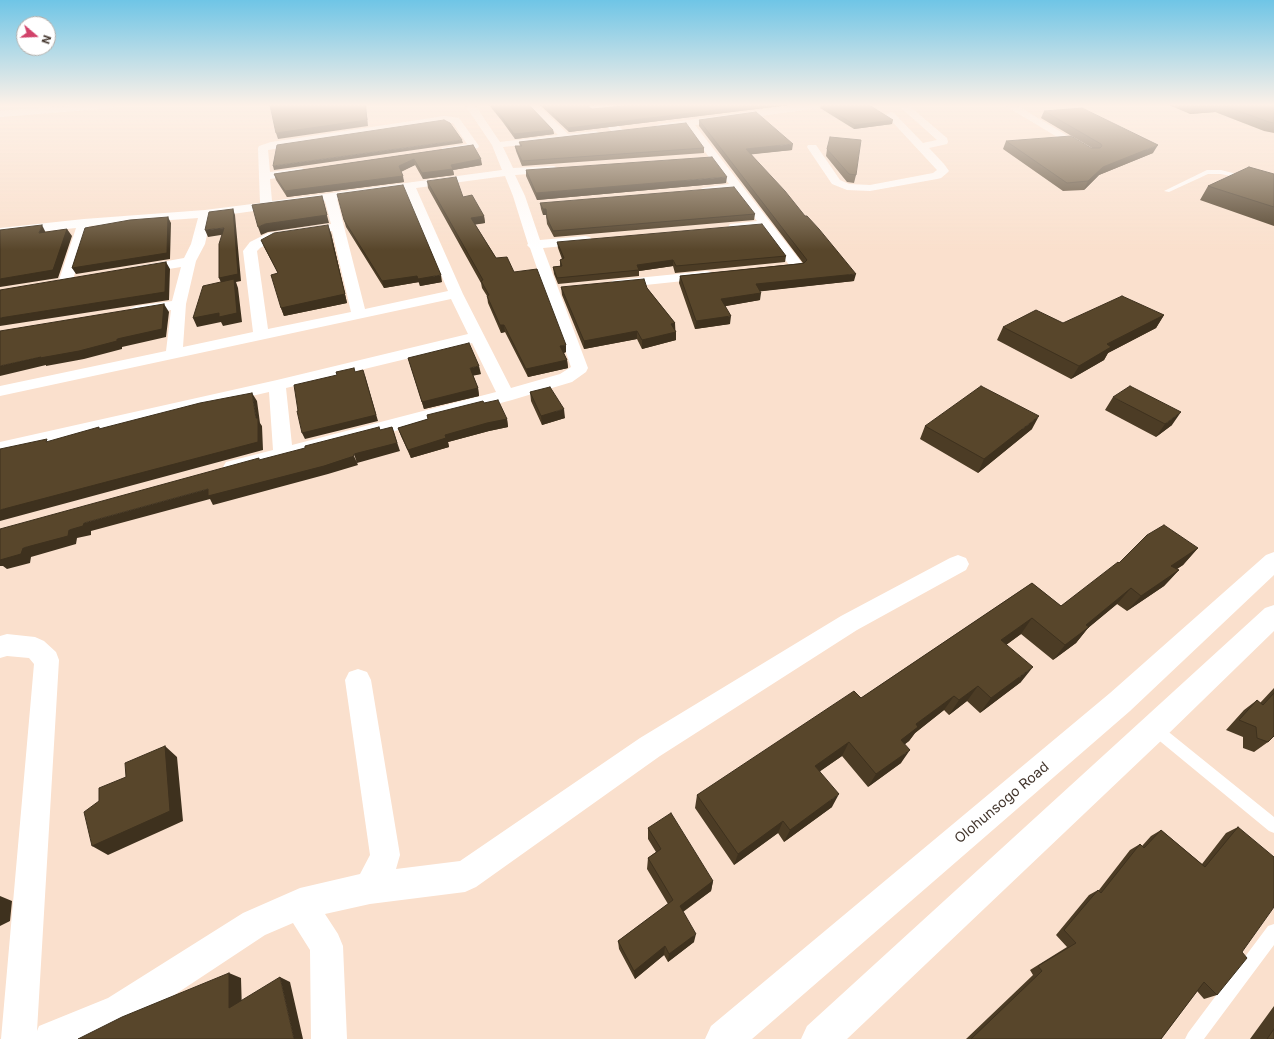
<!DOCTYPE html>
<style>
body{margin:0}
#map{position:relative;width:1274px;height:1039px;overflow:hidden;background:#fae0cd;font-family:Inter,sans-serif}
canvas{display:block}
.north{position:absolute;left:16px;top:16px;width:40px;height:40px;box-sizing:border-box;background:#fff;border:1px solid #b4afab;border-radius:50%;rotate:109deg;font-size:11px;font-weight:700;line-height:16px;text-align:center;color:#43362d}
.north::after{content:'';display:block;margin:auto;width:14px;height:18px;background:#d1426a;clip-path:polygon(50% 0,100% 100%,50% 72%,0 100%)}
</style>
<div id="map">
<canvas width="1274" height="1039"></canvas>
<div class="north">N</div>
</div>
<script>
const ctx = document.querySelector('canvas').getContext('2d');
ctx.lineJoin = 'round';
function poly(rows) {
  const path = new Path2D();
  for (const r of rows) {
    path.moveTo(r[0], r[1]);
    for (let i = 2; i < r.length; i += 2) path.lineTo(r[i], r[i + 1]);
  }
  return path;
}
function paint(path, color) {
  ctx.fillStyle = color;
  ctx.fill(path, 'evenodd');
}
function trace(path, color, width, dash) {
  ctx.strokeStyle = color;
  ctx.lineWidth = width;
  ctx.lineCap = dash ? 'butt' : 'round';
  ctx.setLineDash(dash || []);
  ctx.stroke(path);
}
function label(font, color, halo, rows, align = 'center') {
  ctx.font = font + ' Inter,sans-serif';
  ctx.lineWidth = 4;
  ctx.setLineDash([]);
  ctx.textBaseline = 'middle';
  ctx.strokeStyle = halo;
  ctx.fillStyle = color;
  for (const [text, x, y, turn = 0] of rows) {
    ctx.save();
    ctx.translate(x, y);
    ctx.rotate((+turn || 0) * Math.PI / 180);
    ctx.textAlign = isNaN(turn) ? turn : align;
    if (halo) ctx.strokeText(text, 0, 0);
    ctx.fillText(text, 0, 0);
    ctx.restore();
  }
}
paint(poly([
 [1207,170,1221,170,1248,177,1245,179,1221,174,1208,174,1169,192,1164,191,1207,170],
 [1155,723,1160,725,1274,817,1274,833,1269,831,1150,733,1149,729,1150,725,1155,723],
 [1274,924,1274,945,1204,1039,1185,1039,1188,1033,1268,926,1274,924]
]), '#fff');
paint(poly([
 [77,105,116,105,111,108,0,117,0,111,77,105],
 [465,105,475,105,500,142,558,135,528,105,538,105,568,134,596,131,601,134,596,137,503,147,513,168,554,166,560,169,554,172,515,175,525,196,540,240,585,236,590,237,592,240,590,243,585,244,543,248,588,368,586,372,572,382,512,400,233,474,226,472,223,467,226,462,273,450,269,392,0,454,0,442,277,380,468,334,451,299,0,396,0,386,166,351,171,310,136,316,131,314,128,311,131,308,136,306,172,301,181,267,139,274,134,273,132,270,134,267,139,266,184,258,191,244,198,218,89,226,72,283,70,286,65,287,60,286,58,283,76,228,0,236,0,228,84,219,205,210,260,203,258,148,259,146,271,142,445,116,459,118,479,146,478,148,446,153,442,152,441,150,442,148,467,144,453,123,445,122,268,150,270,172,302,168,308,171,302,174,270,179,272,201,502,170,492,145,465,105],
 [505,176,513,196,528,244,527,245,530,248,571,367,560,374,511,388,463,294,416,188,505,176],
 [405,190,448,291,365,309,337,199,405,190],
 [325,201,331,224,268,233,250,242,243,251,253,332,183,347,186,304,196,261,205,244,211,217,325,201],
 [332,231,351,312,268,329,257,251,260,248,276,239,332,231],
 [472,343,496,392,292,445,286,388,472,343],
 [592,105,595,106,638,105,633,108,601,111,622,129,623,131,618,134,614,133,589,111,587,108,592,105],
 [798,105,823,105,818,108,695,125,802,263,804,266,802,269,797,270,792,269,762,228,734,231,730,230,728,227,730,224,757,221,734,191,706,193,702,192,700,190,702,188,729,184,686,126,659,130,654,127,659,124,798,105],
 [898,105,908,105,947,138,948,142,947,144,929,148,944,164,949,171,947,173,941,178,937,179,870,191,847,190,832,184,807,147,808,145,816,145,840,180,849,184,870,185,933,173,937,170,886,115,891,112,894,113,923,143,937,140,898,105],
 [1004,105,1016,105,1093,151,1088,154,1084,153,1004,105],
 [707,271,712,272,714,275,712,278,617,288,612,287,610,284,612,281,617,280,707,271],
 [958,555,966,558,969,564,966,570,857,630,660,756,476,887,465,892,370,904,325,914,338,934,343,946,347,1039,311,1039,310,950,293,923,265,935,132,1023,95,1039,1,1039,34,664,29,658,7,656,0,658,0,636,7,634,35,637,44,641,56,652,59,660,37,1031,39,1026,108,998,243,913,300,888,360,874,370,855,345,680,349,672,358,669,367,672,371,680,400,855,396,869,460,861,640,738,841,616,950,558,958,555]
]), '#fff');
paint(poly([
 [1274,552,1274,575,1130,711,752,1039,705,1039,711,1026,1110,693,1266,555,1274,552],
 [1274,605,1274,631,1164,738,847,1039,801,1039,807,1026,1265,608,1274,605]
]), '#fff');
paint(poly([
 [489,105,529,105,553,130,554,134,515,139,502,121],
 [540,105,591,105,588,107,592,109,634,105,789,105,569,132],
 [821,105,869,105,892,124,854,129,820,108],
 [1169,105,1274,105,1274,133,1264,131,1215,112,1190,114],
 [1044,111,1153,153,1099,175,1084,190,1063,191,1003,149,1006,141,1092,148,1041,118],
 [699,120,792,150,751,154,854,281,760,291,760,300,725,306,730,324,695,329,679,283,680,276,803,263,699,126],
 [519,142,704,148,704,153,522,166,516,151,515,146,520,146],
 [473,145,482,165,453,170,454,175,423,179,415,165,401,172,404,182,287,197,276,180,274,174],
 [827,149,856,175,854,183,847,182,826,156],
 [526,170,726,183,537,200,526,176],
 [1274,174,1274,226,1200,200,1208,186],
 [427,181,463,197,484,216,485,223,475,224,496,258,514,272,566,352,564,353,567,360,568,368,528,377,505,332,501,333,488,303,487,296,482,288,481,283,428,188],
 [540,203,755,214,754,220,554,237,547,224,546,215,543,215,541,209],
 [344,220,442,282,420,286,419,282,384,288,346,227],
 [331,233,347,303,284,316,281,308,278,273,264,247,261,240],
 [557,242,786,256,785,262,675,273,673,266,639,271,639,276,558,284,554,274,553,267,560,266,560,260,562,259,558,248],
 [561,287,647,288,675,323,676,340,642,349,637,339,584,349,562,295],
 [1164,315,1156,328,1108,353,1104,360,1071,379,997,340,1003,327,1063,323],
 [408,358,481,374,473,375,478,388,479,396,424,409],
 [530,392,565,418,542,425,531,401],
 [1113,397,1172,425,1156,437,1105,410],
 [484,403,507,419,508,427,489,431,448,442,449,447,411,458,401,436,398,428],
 [925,426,1032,429,978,473,920,439],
 [1198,548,1183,565,1177,569,1179,570,1164,586,1127,611,1117,604,1088,628,1076,643,1053,660,1021,634,1006,645,1021,682,980,713,967,701,949,715,944,710,915,733,909,741,905,744,901,763,868,787,842,756,820,771,832,807,784,842,778,833,734,865,695,808,697,795,861,698,1032,583,1061,606,1119,563],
 [1274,688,1274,736,1268,742,1254,752,1243,748,1243,737,1226,730,1244,710,1257,700,1260,703],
 [1238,827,1242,952,1217,995,1204,999,1197,991,1161,1039,966,1039,1033,975,1030,970,1067,947,1056,935,1089,895,1098,890,1099,890,1130,850,1140,844,1142,846,1151,836,1161,830,1202,864,1226,833],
 [648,828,713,881,711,891,683,912,694,942,668,962,664,955,635,979,619,949,618,941,668,904,647,869,648,858,656,852,648,839],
 [1274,1006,1274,1039,1250,1039]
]), '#4c3c25');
paint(poly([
 [365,105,366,105,368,126,278,139,276,133],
 [585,105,591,105,586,110],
 [757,105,789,105,569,132,568,128],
 [1205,105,1218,105,1215,112,1190,114,1194,106],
 [893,120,892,124,854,129,855,125],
 [553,130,554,134,515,139,514,134],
 [462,140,463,143,274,170,273,166],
 [793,144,792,150,746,155,746,149],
 [1158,145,1153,153,1099,175,1084,190,1088,181,1103,167],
 [414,159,415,165,400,172,399,166],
 [481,159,482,165,453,170,454,175,423,179,422,173,451,165],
 [403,176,404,182,287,197,285,191],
 [727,177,726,183,537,200,536,193],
 [322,196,329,223,268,232,261,235,258,227],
 [233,209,235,215,241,281,236,282,238,288,242,322,223,326,221,322,197,327,193,318,222,285,219,278],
 [543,209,546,209,547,215,543,215],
 [484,216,485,223,473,225,471,218],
 [168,217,171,223,170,259,76,274,72,268],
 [42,225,46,233,39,233],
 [328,225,331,233,347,303,284,316,281,308],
 [224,228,227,234,208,237,205,230],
 [67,229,72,236,58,278,0,287,0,279],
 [673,260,673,266,639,271,637,265],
 [166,262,170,269,169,300,0,326,0,318],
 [856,274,854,281,755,292,756,284],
 [441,275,442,282,420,286,418,279],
 [417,276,419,282,384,288,382,281],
 [761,293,760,300,721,307,721,299],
 [164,304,169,312,166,337,122,347,122,349,84,359,46,366,46,365,0,376,0,366,117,339],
 [1164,315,1156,328,1108,353,1104,360,1071,379,1079,366,1107,344],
 [731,316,730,324,695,329,696,321],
 [675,323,675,332,671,324],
 [500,325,504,325,505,332,501,333],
 [637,331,637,339,584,349,584,341],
 [676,332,676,340,642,349,642,340],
 [566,345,566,352,560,354,560,346],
 [567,360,568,368,528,377,526,369],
 [479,366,481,374,472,376,470,368],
 [365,376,378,421,305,439,302,433],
 [478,388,479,396,424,409,422,402],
 [252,393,257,401,260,423,262,426,263,450,0,521,0,510,256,418],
 [564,409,565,418,542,425,541,416],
 [1181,412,1172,425,1156,437,1165,424],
 [1039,416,1032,429,978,473,984,459],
 [507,419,508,427,489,431,448,442,449,447,411,458,408,450,445,435,487,423],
 [392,427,400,451,357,463,354,454],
 [354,456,358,465,328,474,213,505,210,499,91,531,91,535,77,538,76,544,31,557,30,563,7,569,3,566,0,566,0,557,69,530,84,523,208,489],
 [1198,548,1183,565,1157,582,1171,566],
 [1179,570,1164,586,1127,611,1141,596],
 [1131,588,1117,604,1088,628,1076,643,1053,660,1065,645,1086,625],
 [1032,618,1021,634,991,656,1001,640],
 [1033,667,1021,682,980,713,991,698],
 [978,686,967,701,949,715,959,700],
 [954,696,944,710,915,733,909,741,892,754,901,740,916,724],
 [849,742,842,756,809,779,815,766],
 [165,746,177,757,183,821,108,855,92,846],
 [910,750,901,763,868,787,876,774],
 [839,794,832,807,784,842,790,830],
 [783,821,778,833,734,865,738,854],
 [713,881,711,891,678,915,680,906],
 [0,896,12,901,10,921,0,926],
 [696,934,694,942,668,962,669,954],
 [665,946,664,955,635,979,634,971],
 [229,973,241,978,242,1012,229,1008],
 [280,977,290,982,303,1039,294,1039]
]), '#3e311e');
const building = poly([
 [270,105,365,105,367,120,276,133,270,105],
 [492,105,529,105,553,130,514,134,502,117,492,105],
 [544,105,586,105,585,105,592,109,634,105,757,105,568,128,544,105],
 [822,105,869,105,893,120,855,125,822,105],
 [1192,105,1205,105,1194,106,1192,105],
 [1222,105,1274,105,1274,123,1269,122,1222,105],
 [1082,108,1158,145,1103,167,1088,181,1067,183,1006,141,1071,136,1091,148,1100,148,1102,146,1101,144,1044,111,1082,108],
 [756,112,793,144,746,149,785,191,805,216,807,216,819,229,856,274,756,284,761,293,721,299,731,316,696,321,680,276,798,264,804,263,807,260,699,120,756,112],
 [444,120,450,123,462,140,273,166,277,145,444,120],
 [686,123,704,148,522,161,515,146,522,146,519,142,686,123],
 [830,137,861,140,856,175,849,174,827,149,830,137],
 [473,145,481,159,451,165,453,169,422,173,414,159,399,166,403,176,285,191,274,174,473,145],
 [712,157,727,177,536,193,526,170,712,157],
 [1249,167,1274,174,1274,207,1208,186,1249,167],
 [456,177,463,197,472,195,484,216,471,218,496,258,507,257,514,272,537,269,566,345,560,346,567,360,526,369,504,325,500,325,487,296,489,295,481,281,483,280,427,181,456,177],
 [403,185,441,275,418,279,417,276,382,281,344,220,337,194,403,185],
 [734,187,755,214,553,231,547,218,546,209,543,209,540,203,734,187],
 [322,196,327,215,265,224,258,227,252,205,322,196],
 [233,209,238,274,219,278,219,244,224,228,205,230,209,212,233,209],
 [168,217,167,253,72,268,85,228,130,220,168,217],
 [762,224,786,256,676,266,673,260,637,265,639,270,557,278,553,267,562,266,560,260,564,258,557,242,762,224],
 [42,225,39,233,67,229,53,270,0,279,0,230,42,225],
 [328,225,345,294,281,308,271,275,278,273,261,240,274,233,328,225],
 [166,262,165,292,0,318,0,290,166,262],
 [234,279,237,313,219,317,219,313,193,318,203,286,234,279],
 [644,279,647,288,675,323,671,324,676,332,642,340,637,331,584,341,561,287,644,279],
 [1122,296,1164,315,1107,344,1111,347,1079,366,1003,327,1036,310,1063,323,1122,296],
 [164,304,162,329,117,339,117,341,79,351,40,358,41,357,0,366,0,331,164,304],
 [469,343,479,366,470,368,478,388,422,402,408,358,469,343],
 [354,368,355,372,363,370,376,415,302,433,297,411,298,411,294,385,337,375,336,372,354,368],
 [981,386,1039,416,984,459,925,426,981,386],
 [1130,386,1181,412,1165,424,1113,397,1130,386],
 [550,387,564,409,541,416,530,392,550,387],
 [252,393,256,418,258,418,258,442,0,510,0,449,47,439,46,442,99,427,99,429,200,403,252,393],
 [498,400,507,419,487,423,445,435,446,438,408,450,398,428,428,419,427,415,483,401,484,403,498,400],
 [379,427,380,430,392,427,397,443,354,454,354,456,324,466,208,496,208,489,84,523,83,526,69,530,68,536,23,548,21,554,0,560,0,529,259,458,259,460,305,448,305,446,379,427],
 [1164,525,1198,548,1171,566,1179,570,1141,596,1131,588,1086,625,1089,627,1065,645,1032,618,1001,640,1033,667,991,698,978,686,959,700,954,696,916,724,918,727,901,740,910,750,876,774,849,742,815,766,839,794,790,830,783,821,738,854,697,795,854,691,861,698,1032,583,1061,606,1118,562,1119,563,1147,535,1164,525],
 [1274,693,1274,736,1268,742,1257,738,1256,727,1239,720,1257,700,1263,705,1274,693],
 [165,746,170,811,92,846,84,812,99,801,99,788,126,777,125,763,165,746],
 [671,813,713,881,680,906,696,934,669,954,665,946,634,971,618,941,673,900,648,858,661,849,648,828,671,813],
 [1238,827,1274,857,1274,907,1242,952,1247,958,1217,995,1204,982,1161,1039,971,1039,1042,971,1038,966,1076,943,1064,930,1098,890,1101,893,1140,844,1144,848,1161,830,1205,867,1238,827],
 [229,973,229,1008,280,977,294,1039,78,1039,122,1017,229,973],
 [1274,1029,1274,1039,1267,1039,1274,1029]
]);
paint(building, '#58462b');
trace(building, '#3e311e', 1);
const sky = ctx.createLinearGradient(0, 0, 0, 250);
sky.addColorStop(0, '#6fc5e6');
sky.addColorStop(0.42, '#fdf1e8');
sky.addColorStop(1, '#fdf1e800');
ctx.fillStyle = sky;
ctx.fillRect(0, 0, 1274, 250);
label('14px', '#43362d', '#fff', [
 ["Olohunsogo Road",1002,803,-40]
]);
</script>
